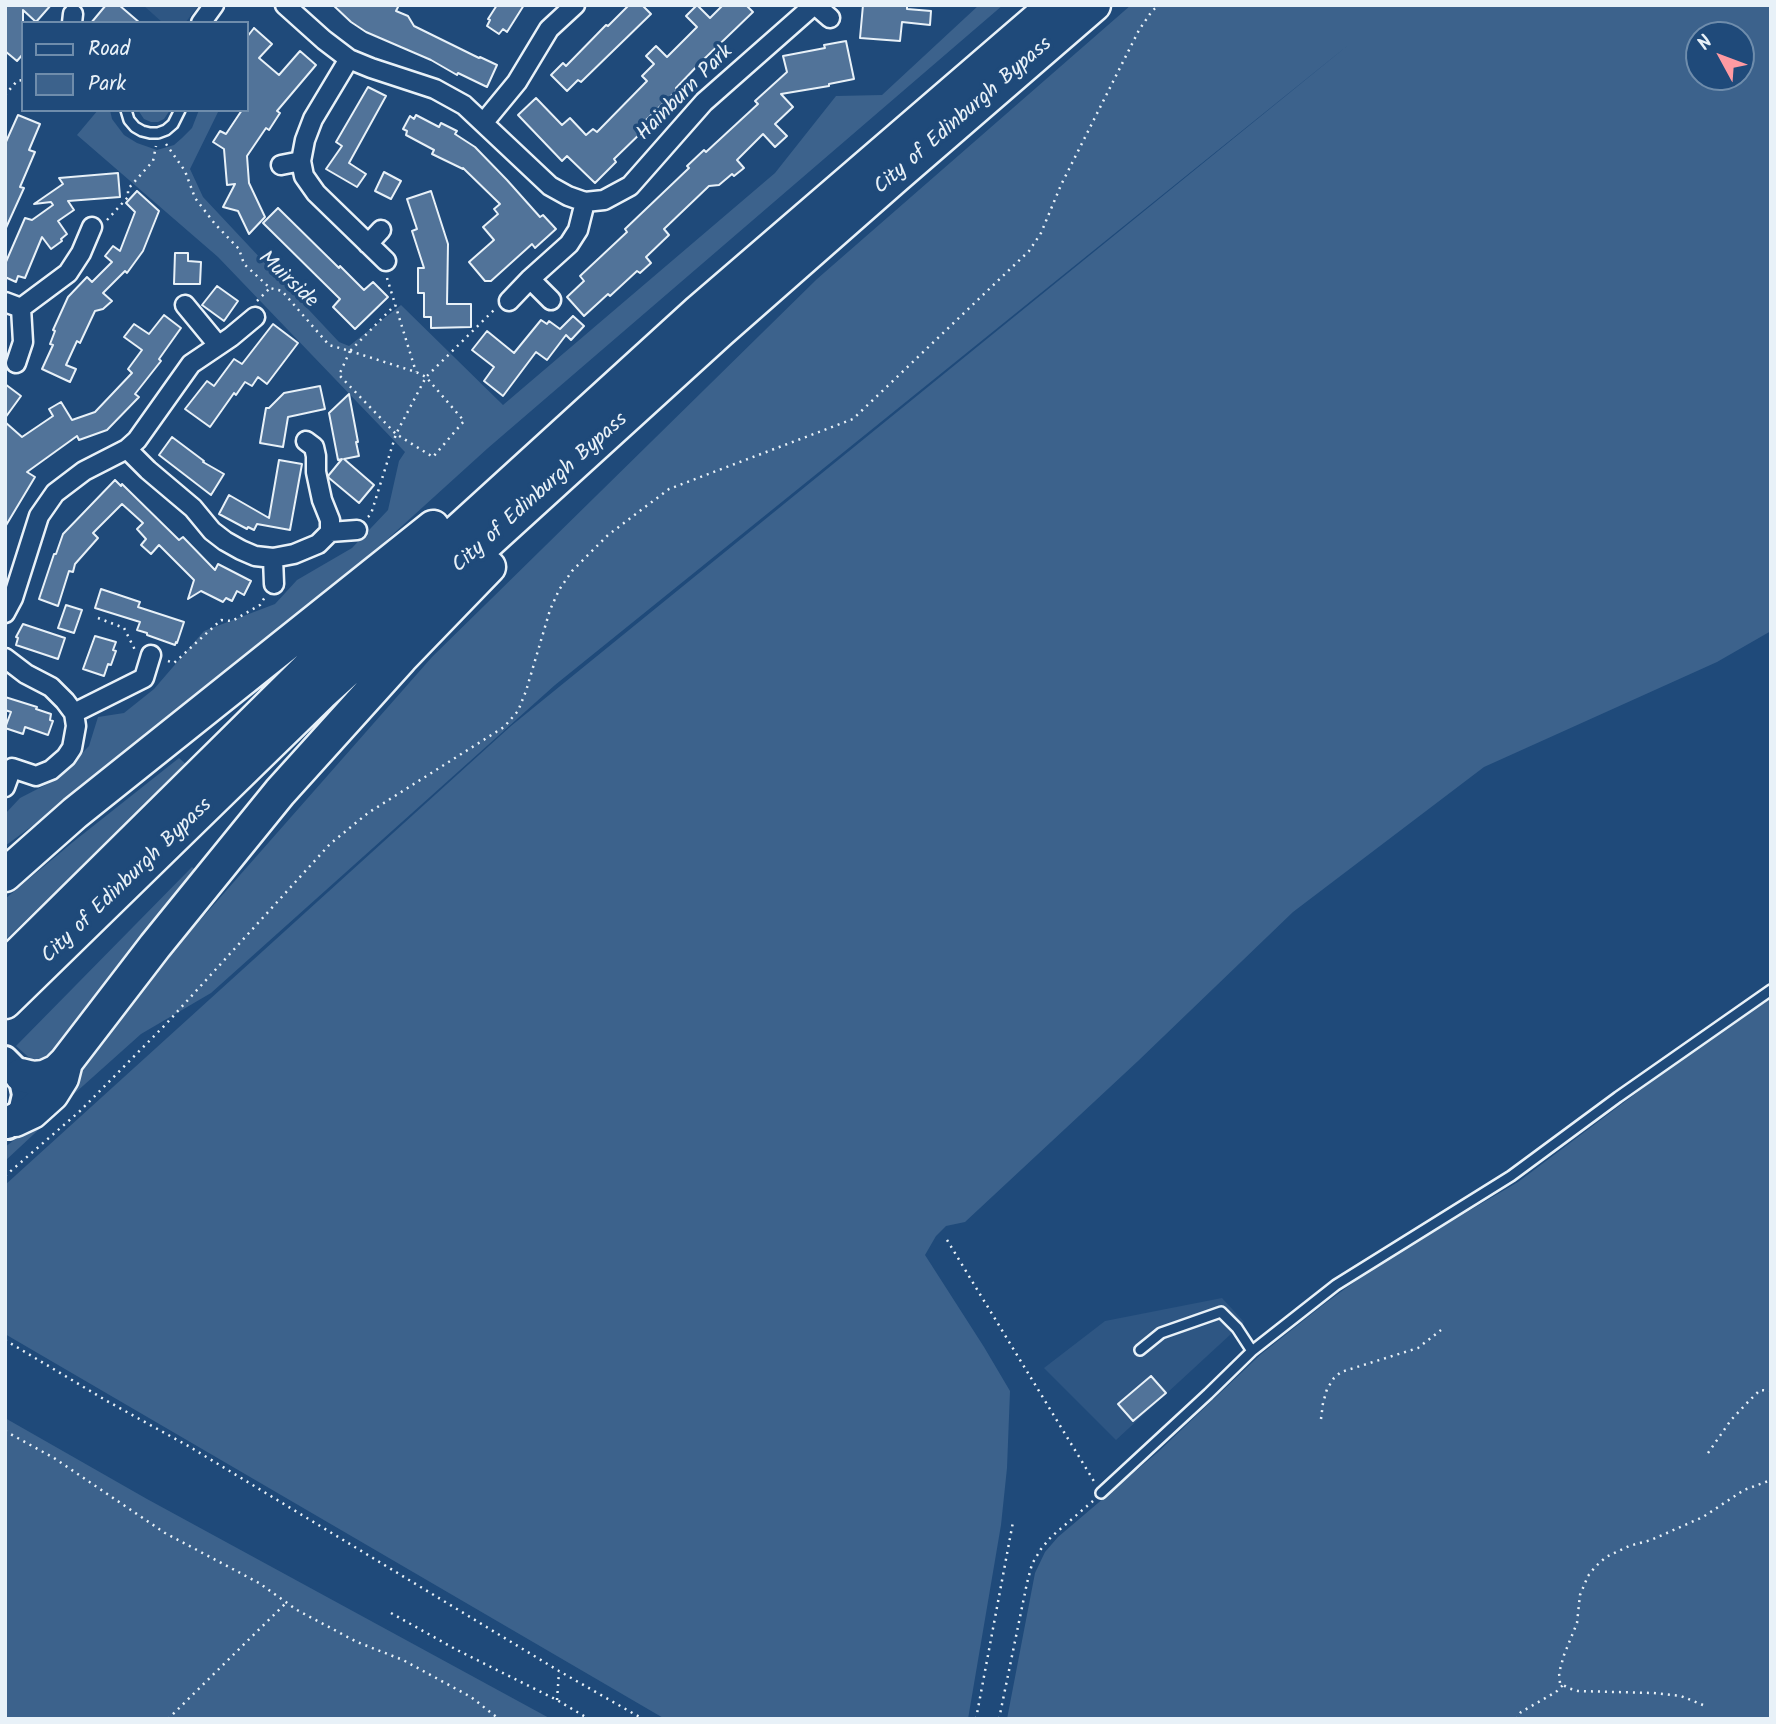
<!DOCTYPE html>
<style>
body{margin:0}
#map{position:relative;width:1776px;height:1724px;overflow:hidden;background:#1f4a7a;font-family:Kalam,sans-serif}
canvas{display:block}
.frame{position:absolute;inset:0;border:7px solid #e8f1f8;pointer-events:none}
.legend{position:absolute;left:21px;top:21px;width:228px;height:91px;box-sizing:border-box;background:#1f4a7a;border:2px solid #6f8dac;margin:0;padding:9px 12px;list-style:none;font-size:21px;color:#e8f1f8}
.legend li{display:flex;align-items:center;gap:14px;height:35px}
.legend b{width:35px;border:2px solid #6f8dac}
.north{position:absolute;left:1685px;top:21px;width:70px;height:70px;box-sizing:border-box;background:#1f4a7a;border:2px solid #6f8dac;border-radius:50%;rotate:311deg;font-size:19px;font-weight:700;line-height:28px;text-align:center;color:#e8f1f8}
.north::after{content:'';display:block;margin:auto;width:24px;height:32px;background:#ff9aa2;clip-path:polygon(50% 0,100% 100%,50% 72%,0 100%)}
</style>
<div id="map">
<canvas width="1776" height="1724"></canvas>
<div class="frame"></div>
<ul class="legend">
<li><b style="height:9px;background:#1f4a7a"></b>Road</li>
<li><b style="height:19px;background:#3c628c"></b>Park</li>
</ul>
<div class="north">N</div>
</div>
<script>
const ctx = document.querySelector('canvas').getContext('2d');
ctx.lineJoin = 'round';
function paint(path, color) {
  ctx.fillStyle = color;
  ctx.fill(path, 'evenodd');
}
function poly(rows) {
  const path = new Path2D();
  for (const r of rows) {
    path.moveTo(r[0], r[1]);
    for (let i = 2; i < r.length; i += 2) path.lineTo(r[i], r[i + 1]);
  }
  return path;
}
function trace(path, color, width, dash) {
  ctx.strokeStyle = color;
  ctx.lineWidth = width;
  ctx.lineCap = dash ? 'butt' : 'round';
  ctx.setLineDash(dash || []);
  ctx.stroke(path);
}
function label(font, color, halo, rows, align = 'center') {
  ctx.font = font + ' Kalam,sans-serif';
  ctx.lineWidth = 7;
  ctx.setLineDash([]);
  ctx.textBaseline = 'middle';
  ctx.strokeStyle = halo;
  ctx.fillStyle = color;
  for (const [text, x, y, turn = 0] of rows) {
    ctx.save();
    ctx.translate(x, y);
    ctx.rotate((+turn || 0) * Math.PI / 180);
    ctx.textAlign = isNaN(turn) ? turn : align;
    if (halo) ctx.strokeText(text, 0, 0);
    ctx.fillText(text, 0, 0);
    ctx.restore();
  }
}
paint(poly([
 [143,5,199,5,185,23,163,23],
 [1222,1298,1244,1322,1116,1440,1044,1368,1105,1321]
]), '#2e5683');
paint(poly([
 [979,5,1003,5,488,448,381,545,204,693,74,795,5,846,5,814,20,798,57,779,89,746,98,717,124,713,154,689,204,631,275,604,297,580,352,548,388,510,399,461,405,452,218,257,77,135,98,110,110,110,112,119,124,135,137,143,157,150,174,145,182,138,192,128,199,110,219,110,190,169,203,197,339,342,349,346,401,305,503,405,775,173,836,96,882,95],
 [1131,5,1771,5,1771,631,1717,662,1484,767,1293,912,1138,1061,965,1222,946,1226,936,1236,925,1255,984,1347,1010,1391,1007,1468,1001,1525,968,1719,665,1719,5,1334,5,1185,511,726,1352,42,555,685,211,993,141,1034,65,1102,92,1043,432,657,817,279],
 [1699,35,1741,35,1741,77,1699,77],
 [138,110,170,110,164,119,158,122,151,122,144,119],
 [179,758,187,765,5,940,5,899,73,842],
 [192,867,199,873,47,1062,34,1062,16,1046],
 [1771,998,1771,1719,1007,1719,1035,1573,1045,1552,1058,1537,1158,1452,1260,1355,1323,1305,1380,1263,1518,1182,1679,1061],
 [45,1117,49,1120,5,1161,5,1147],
 [5,1418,147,1499,551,1719,5,1719]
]), '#3c628c');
const building = poly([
 [5,5,51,5,36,22,23,10,23,54,17,61,5,51,5,5],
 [106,5,119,5,140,23,91,23,106,5],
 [333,5,399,5,396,11,408,16,414,26,479,58,480,57,497,65,487,87,458,73,457,75,431,60,366,32,351,22,333,5],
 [497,5,524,5,507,32,503,29,499,34,487,26,490,20,488,19,497,5],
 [629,5,642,5,651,14,581,82,578,80,567,91,551,75,563,63,566,66,606,25,608,26,629,5],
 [697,5,710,18,723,5,746,5,753,12,701,62,676,88,677,90,642,124,646,128,614,159,616,162,595,183,567,156,562,161,518,115,536,98,562,125,570,118,586,135,593,129,597,132,647,81,642,76,654,64,646,56,656,46,667,57,697,27,686,16,697,5],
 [863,5,907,5,907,9,931,11,930,25,902,22,900,41,860,38,863,5],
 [254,28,272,44,259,58,279,75,300,51,316,65,277,111,280,113,269,130,266,128,247,156,249,183,265,217,249,234,238,211,223,207,235,184,227,185,224,149,213,142,220,131,226,134,242,110,247,110,247,37,254,28],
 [846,41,854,79,829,84,829,86,781,94,793,107,775,124,787,136,775,147,763,134,737,160,744,168,734,176,732,174,719,185,709,186,664,229,669,235,646,257,651,263,640,273,637,271,610,296,608,294,584,316,567,297,584,281,580,276,627,232,625,229,689,168,687,166,704,150,706,152,758,104,755,101,787,72,783,56,825,48,824,45,846,41],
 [368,87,386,96,349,163,366,174,357,187,326,169,342,146,336,142,368,87],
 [18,115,40,124,29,150,35,152,20,187,24,188,5,230,5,144,18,115],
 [416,115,439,127,441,123,457,131,455,134,475,147,507,180,540,217,543,215,556,229,535,248,532,244,491,281,485,281,469,262,494,240,483,227,498,214,494,209,500,204,463,168,463,169,432,154,434,150,406,135,407,131,403,129,410,116,414,119,416,115],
 [384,172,401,181,391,199,375,191,384,172],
 [118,173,120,197,68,201,74,210,58,221,67,234,61,239,62,241,51,249,42,237,25,278,18,276,16,282,5,277,5,264,25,218,32,220,53,205,51,202,34,204,63,184,59,178,118,173],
 [137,191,159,211,143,251,127,273,125,271,103,293,112,301,103,309,95,311,80,343,77,341,66,365,76,369,70,382,42,369,53,345,50,344,55,331,53,330,68,297,87,277,92,282,112,262,105,256,113,246,120,251,135,212,126,203,137,191],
 [431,191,448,244,447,304,471,304,471,327,431,328,431,317,424,317,424,293,418,293,418,268,424,268,412,231,417,229,407,199,431,191],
 [278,208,339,268,340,266,364,290,373,282,388,297,355,329,333,307,340,299,263,223,278,208],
 [175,253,188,253,188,261,201,262,200,284,174,284,175,253],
 [217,286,238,301,224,321,202,305,217,286],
 [164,315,181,328,159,359,161,361,135,394,139,397,107,430,79,440,77,436,27,472,35,477,5,527,5,422,22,437,53,416,49,409,61,402,72,420,95,412,132,373,128,369,142,350,124,337,134,324,149,334,164,315],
 [573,316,584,326,571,340,566,335,547,360,536,352,503,396,484,381,494,367,472,350,487,331,514,353,541,320,547,324,549,321,560,329,573,316],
 [273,324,298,343,267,384,258,377,252,386,245,382,236,395,234,393,210,427,185,409,207,381,214,386,234,359,242,364,273,324],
 [5,384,21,396,5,418,5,384],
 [320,386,325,409,288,417,283,447,260,443,266,408,269,408,284,393,320,386],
 [349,394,358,442,356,442,359,456,344,459,374,485,359,503,329,478,328,476,342,459,338,460,329,413,349,394],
 [172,437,204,461,203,462,224,474,211,495,159,455,172,437],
 [279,460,302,464,290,530,257,524,254,530,248,527,247,529,219,514,229,495,269,518,279,460],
 [115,480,121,486,122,484,179,540,183,537,215,570,218,564,251,581,244,595,237,591,232,601,226,598,223,602,201,591,188,599,194,580,159,545,151,554,141,545,146,539,137,529,143,523,122,504,93,533,98,538,75,564,73,572,69,571,58,606,39,599,54,554,56,554,63,534,115,480],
 [101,589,140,602,138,607,184,622,177,643,176,642,175,645,147,635,147,633,137,630,140,622,95,608,101,589],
 [66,605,82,610,74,633,58,628,66,605],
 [23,624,65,638,58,659,16,645,18,638,16,637,23,624],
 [95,636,116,642,113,650,116,651,111,665,108,664,104,676,83,669,95,636],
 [5,697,37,707,36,709,51,714,50,720,53,721,48,735,25,727,23,734,5,728,11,712,5,710,5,697],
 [1151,1376,1166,1393,1133,1421,1118,1404,1151,1376]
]);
paint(building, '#517399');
trace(building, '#e8f1f8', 2);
const lane = poly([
 [126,110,129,120,135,127,142,131,150,133,158,133,166,130,173,124,180,110],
 [1140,1350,1161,1333,1221,1312,1237,1328,1252,1351],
 [1101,1493,1208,1394,1252,1351,1336,1285,1511,1176,1618,1097,1771,990]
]);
const street = poly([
 [285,5,324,40,349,59,371,68,435,89,464,105,550,186,568,196,585,202,604,200,630,186,704,102,814,5],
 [815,5,830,18],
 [72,23,73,14],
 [201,23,214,5],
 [349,59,313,119,305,140,301,161,304,176,316,193,386,261],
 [484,122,517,82,549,29,575,5],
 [281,165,301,161],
 [368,244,381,230],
 [530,279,551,300],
 [509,301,530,279,569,244,578,230,585,202],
 [5,302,21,308,68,273,81,253,92,227],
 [185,305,218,345],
 [16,363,23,342,21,308],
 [306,441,314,447,316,456,316,472,322,500,330,520,330,532],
 [127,449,148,470,193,508,212,531,225,541,241,550,255,556,273,558,294,554,318,544,330,532,357,530],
 [273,558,274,584],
 [5,613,13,598,39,516,55,493,84,471,127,449,137,440,191,364,231,337,255,317],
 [5,658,26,674,51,687,65,701,74,713,76,726,72,748,66,757,51,770,36,776,12,768,5,787],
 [74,713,144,678,151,655]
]);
const secondary = poly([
 [5,1059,21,1075,25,1095,22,1108,15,1120,8,1126]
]);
const highway = poly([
 [5,875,75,813,433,527],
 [5,967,314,662,699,311,1054,5],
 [5,1002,321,694,720,331,895,177,1094,5],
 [21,1075,33,1078,44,1077,57,1071,66,1062,155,946,280,792,401,658,489,567],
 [15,1120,32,1112,52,1094,62,1078,66,1062]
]);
trace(lane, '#e8f1f8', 14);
trace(street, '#e8f1f8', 23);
trace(secondary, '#e8f1f8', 30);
trace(highway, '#e8f1f8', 37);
trace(poly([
 [5,95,17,81,23,80],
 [166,144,185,171,195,198,215,224,239,249,244,264,270,288,282,291,329,345,350,351,395,305],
 [107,220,128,197,128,189,153,161,156,146],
 [387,278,416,372],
 [257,301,270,288],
 [350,351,416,372,426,377,464,421,433,457,396,434,339,375,350,351],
 [368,517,371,514,396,434,426,377,495,309],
 [98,618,124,628,135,650],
 [168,661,174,663,221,620,232,621,260,605,265,597],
 [5,1176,80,1111,166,1024,330,844,368,813,504,727,518,711,526,691,550,610,559,590,572,571,608,535,669,489,853,419,1029,251,1041,233,1061,185,1139,30,1152,11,1159,5],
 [947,1240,1095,1483],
 [5,1340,107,1401,190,1447,559,1671,643,1719],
 [1321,1419,1323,1403,1327,1389,1334,1378,1341,1372,1418,1348,1441,1330],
 [5,1431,54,1458,165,1533,259,1583,297,1610,357,1642,403,1660,471,1697,499,1719],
 [1708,1453,1731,1420,1747,1403,1760,1390,1771,1391],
 [391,1613,457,1650,557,1700,589,1719],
 [557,1700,559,1672],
 [1703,1705,1681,1696,1653,1693,1578,1691,1568,1688,1560,1683,1559,1673,1564,1655,1577,1623,1580,1595,1588,1576,1595,1567,1606,1557,1629,1546,1651,1540,1703,1517,1744,1490,1771,1480],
 [168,1719,287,1602],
 [976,1719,1013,1522],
 [999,1719,1027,1583,1032,1564,1041,1549,1051,1537,1093,1501],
 [1516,1719,1521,1712,1556,1692,1563,1685]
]), '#e8f1f8', 2.5, [2, 5]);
trace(lane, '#1f4a7a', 9);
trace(street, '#1f4a7a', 18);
trace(secondary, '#1f4a7a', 24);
trace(highway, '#1f4a7a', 32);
label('21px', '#e8f1f8', '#1f4a7a', [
 ["Hainburn Park",686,94,-45],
 ["City of Edinburgh Bypass",964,117,-41],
 ["Muirside",287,281,43],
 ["City of Edinburgh Bypass",541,494,-42],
 ["City of Edinburgh Bypass",128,882,-44]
]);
</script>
